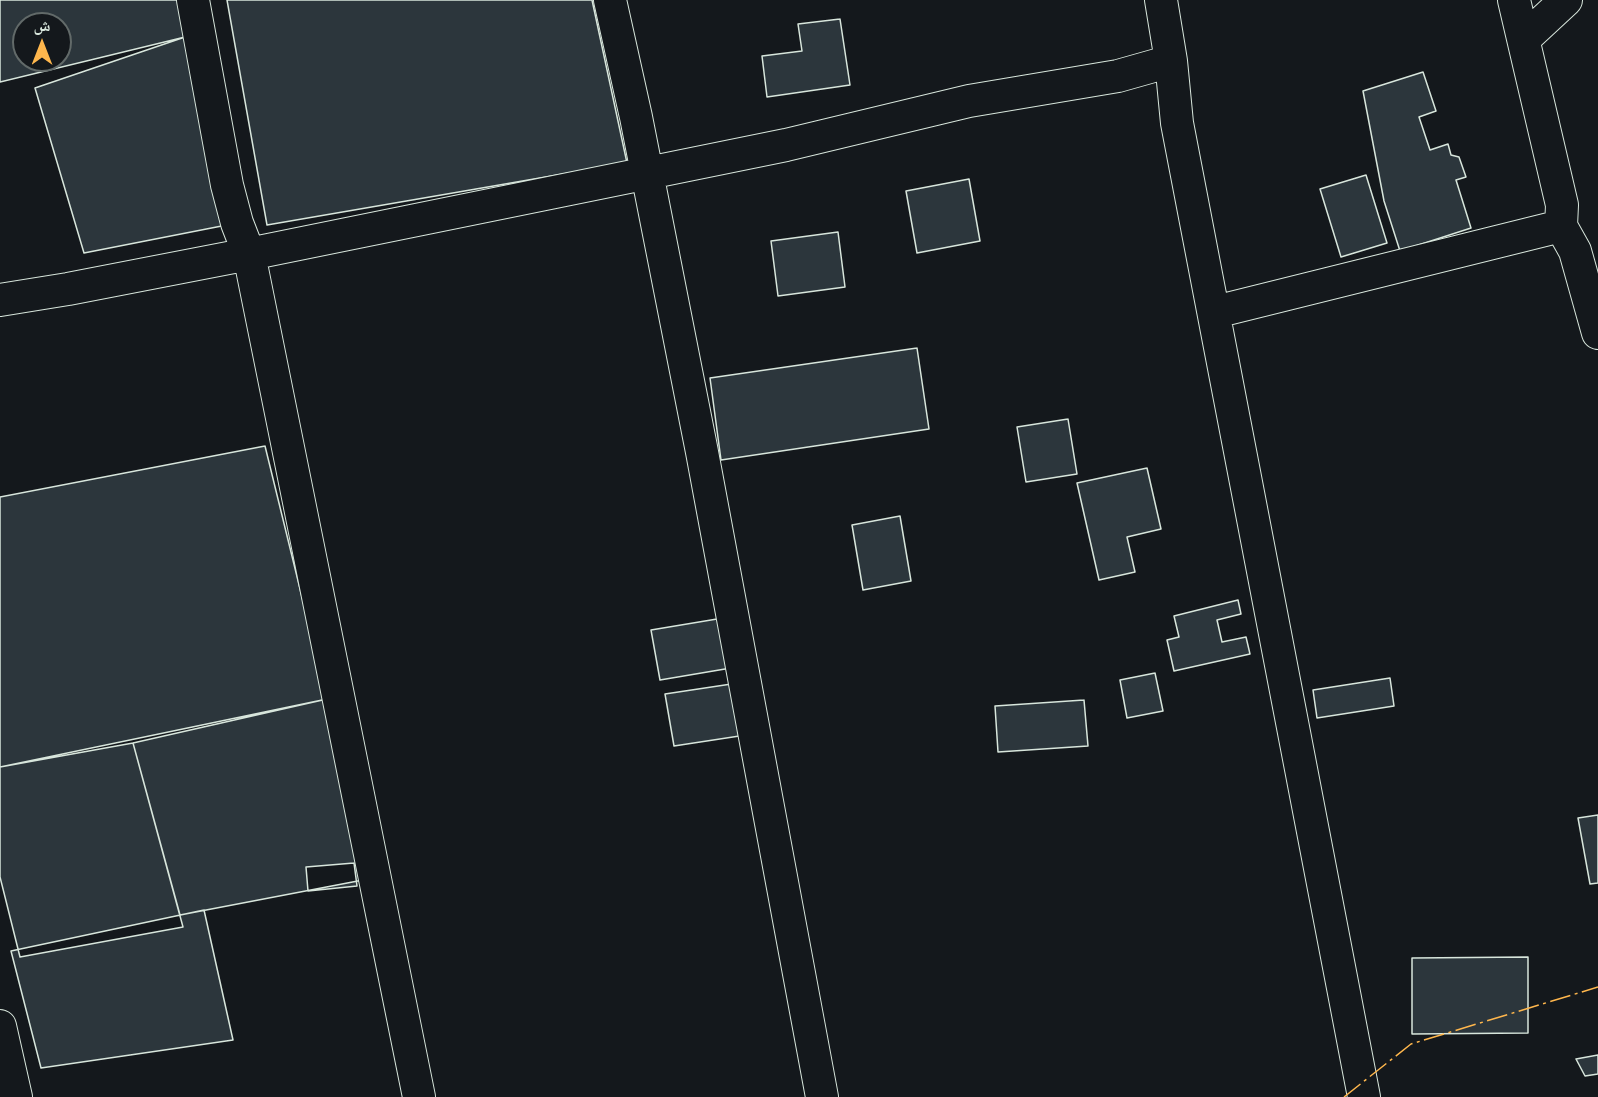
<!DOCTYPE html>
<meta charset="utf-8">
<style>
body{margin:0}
#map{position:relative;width:1598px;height:1097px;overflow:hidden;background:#14181c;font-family:"Roboto Condensed","Noto Naskh Arabic",sans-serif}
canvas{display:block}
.north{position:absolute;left:12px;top:12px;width:60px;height:60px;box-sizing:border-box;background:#14181c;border:2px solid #626a69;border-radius:50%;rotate:0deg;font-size:16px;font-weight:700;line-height:24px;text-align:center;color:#d8e6dc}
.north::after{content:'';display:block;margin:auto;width:21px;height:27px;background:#ffb74d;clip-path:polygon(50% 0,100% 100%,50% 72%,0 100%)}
</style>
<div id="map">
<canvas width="1598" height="1097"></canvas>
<div class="north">ش</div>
</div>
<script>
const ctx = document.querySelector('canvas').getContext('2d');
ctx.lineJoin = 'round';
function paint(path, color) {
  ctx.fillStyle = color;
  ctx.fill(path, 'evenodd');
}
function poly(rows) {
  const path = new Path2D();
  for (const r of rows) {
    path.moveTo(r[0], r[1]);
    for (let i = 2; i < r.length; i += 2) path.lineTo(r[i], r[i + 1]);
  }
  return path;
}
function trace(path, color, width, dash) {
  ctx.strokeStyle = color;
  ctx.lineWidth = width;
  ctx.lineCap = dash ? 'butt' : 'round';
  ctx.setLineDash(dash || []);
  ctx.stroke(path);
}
const building = poly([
 [0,0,179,0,185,37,0,82,0,0],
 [24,24,60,24,60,60,24,60,24,24],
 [227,0,592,0,627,163,267,225,227,0],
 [840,19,850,85,767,97,762,56,802,51,798,24,840,19],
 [185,37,237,223,84,253,35,88,185,37],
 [1423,72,1436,111,1419,117,1430,150,1448,144,1451,155,1459,157,1466,177,1456,180,1471,228,1400,251,1384,201,1363,91,1423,72],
 [1366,175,1387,243,1341,257,1320,189,1366,175],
 [969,179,980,241,917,253,906,191,969,179],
 [838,232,845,287,778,296,771,241,838,232],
 [917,348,929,429,721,460,710,378,917,348],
 [1068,419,1077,474,1026,482,1017,427,1068,419],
 [265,446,327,699,0,767,0,497,265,446],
 [1147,468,1161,529,1127,537,1135,572,1099,580,1077,483,1147,468],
 [900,516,911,581,863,590,852,525,900,516],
 [1238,600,1241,614,1217,620,1222,642,1246,637,1250,654,1174,671,1167,640,1179,637,1174,616,1238,600],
 [723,618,731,668,660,680,651,630,723,618],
 [1155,673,1163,711,1127,718,1120,680,1155,673],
 [1390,678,1394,706,1317,718,1313,690,1390,678],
 [738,683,746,735,674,746,665,694,738,683],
 [327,699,363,880,180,915,133,743,327,699],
 [1084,700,1088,746,998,752,995,706,1084,700],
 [133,743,183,927,20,957,0,877,0,767,133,743],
 [1598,815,1598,883,1590,884,1578,818,1598,815],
 [354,863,357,886,308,891,306,867,354,863],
 [204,910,233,1040,41,1068,11,951,204,910],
 [1528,957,1528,1033,1412,1034,1412,958,1528,957],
 [1598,1055,1598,1074,1585,1076,1576,1059,1598,1055]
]);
paint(building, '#2c363c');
trace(building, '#d8e6dc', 1.5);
const minor = poly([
 [193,0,227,185,237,223,249,254,786,145,969,101,1118,76,1171,61,1177,123,1364,1097],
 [610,0,636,117,702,452,822,1097],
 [1161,0,1171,61],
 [1514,0,1562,205,1561,226],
 [1524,39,1566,0],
 [0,300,68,289,249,254,419,1097],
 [1215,312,1561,226,1575,251,1598,333],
 [0,1026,16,1097]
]);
trace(minor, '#d8e6dc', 34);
trace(minor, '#14181c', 32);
trace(poly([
 [1344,1097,1411,1044,1598,987]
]), '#ffb74d', 1.5, [21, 4.5, 3, 4.5]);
</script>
